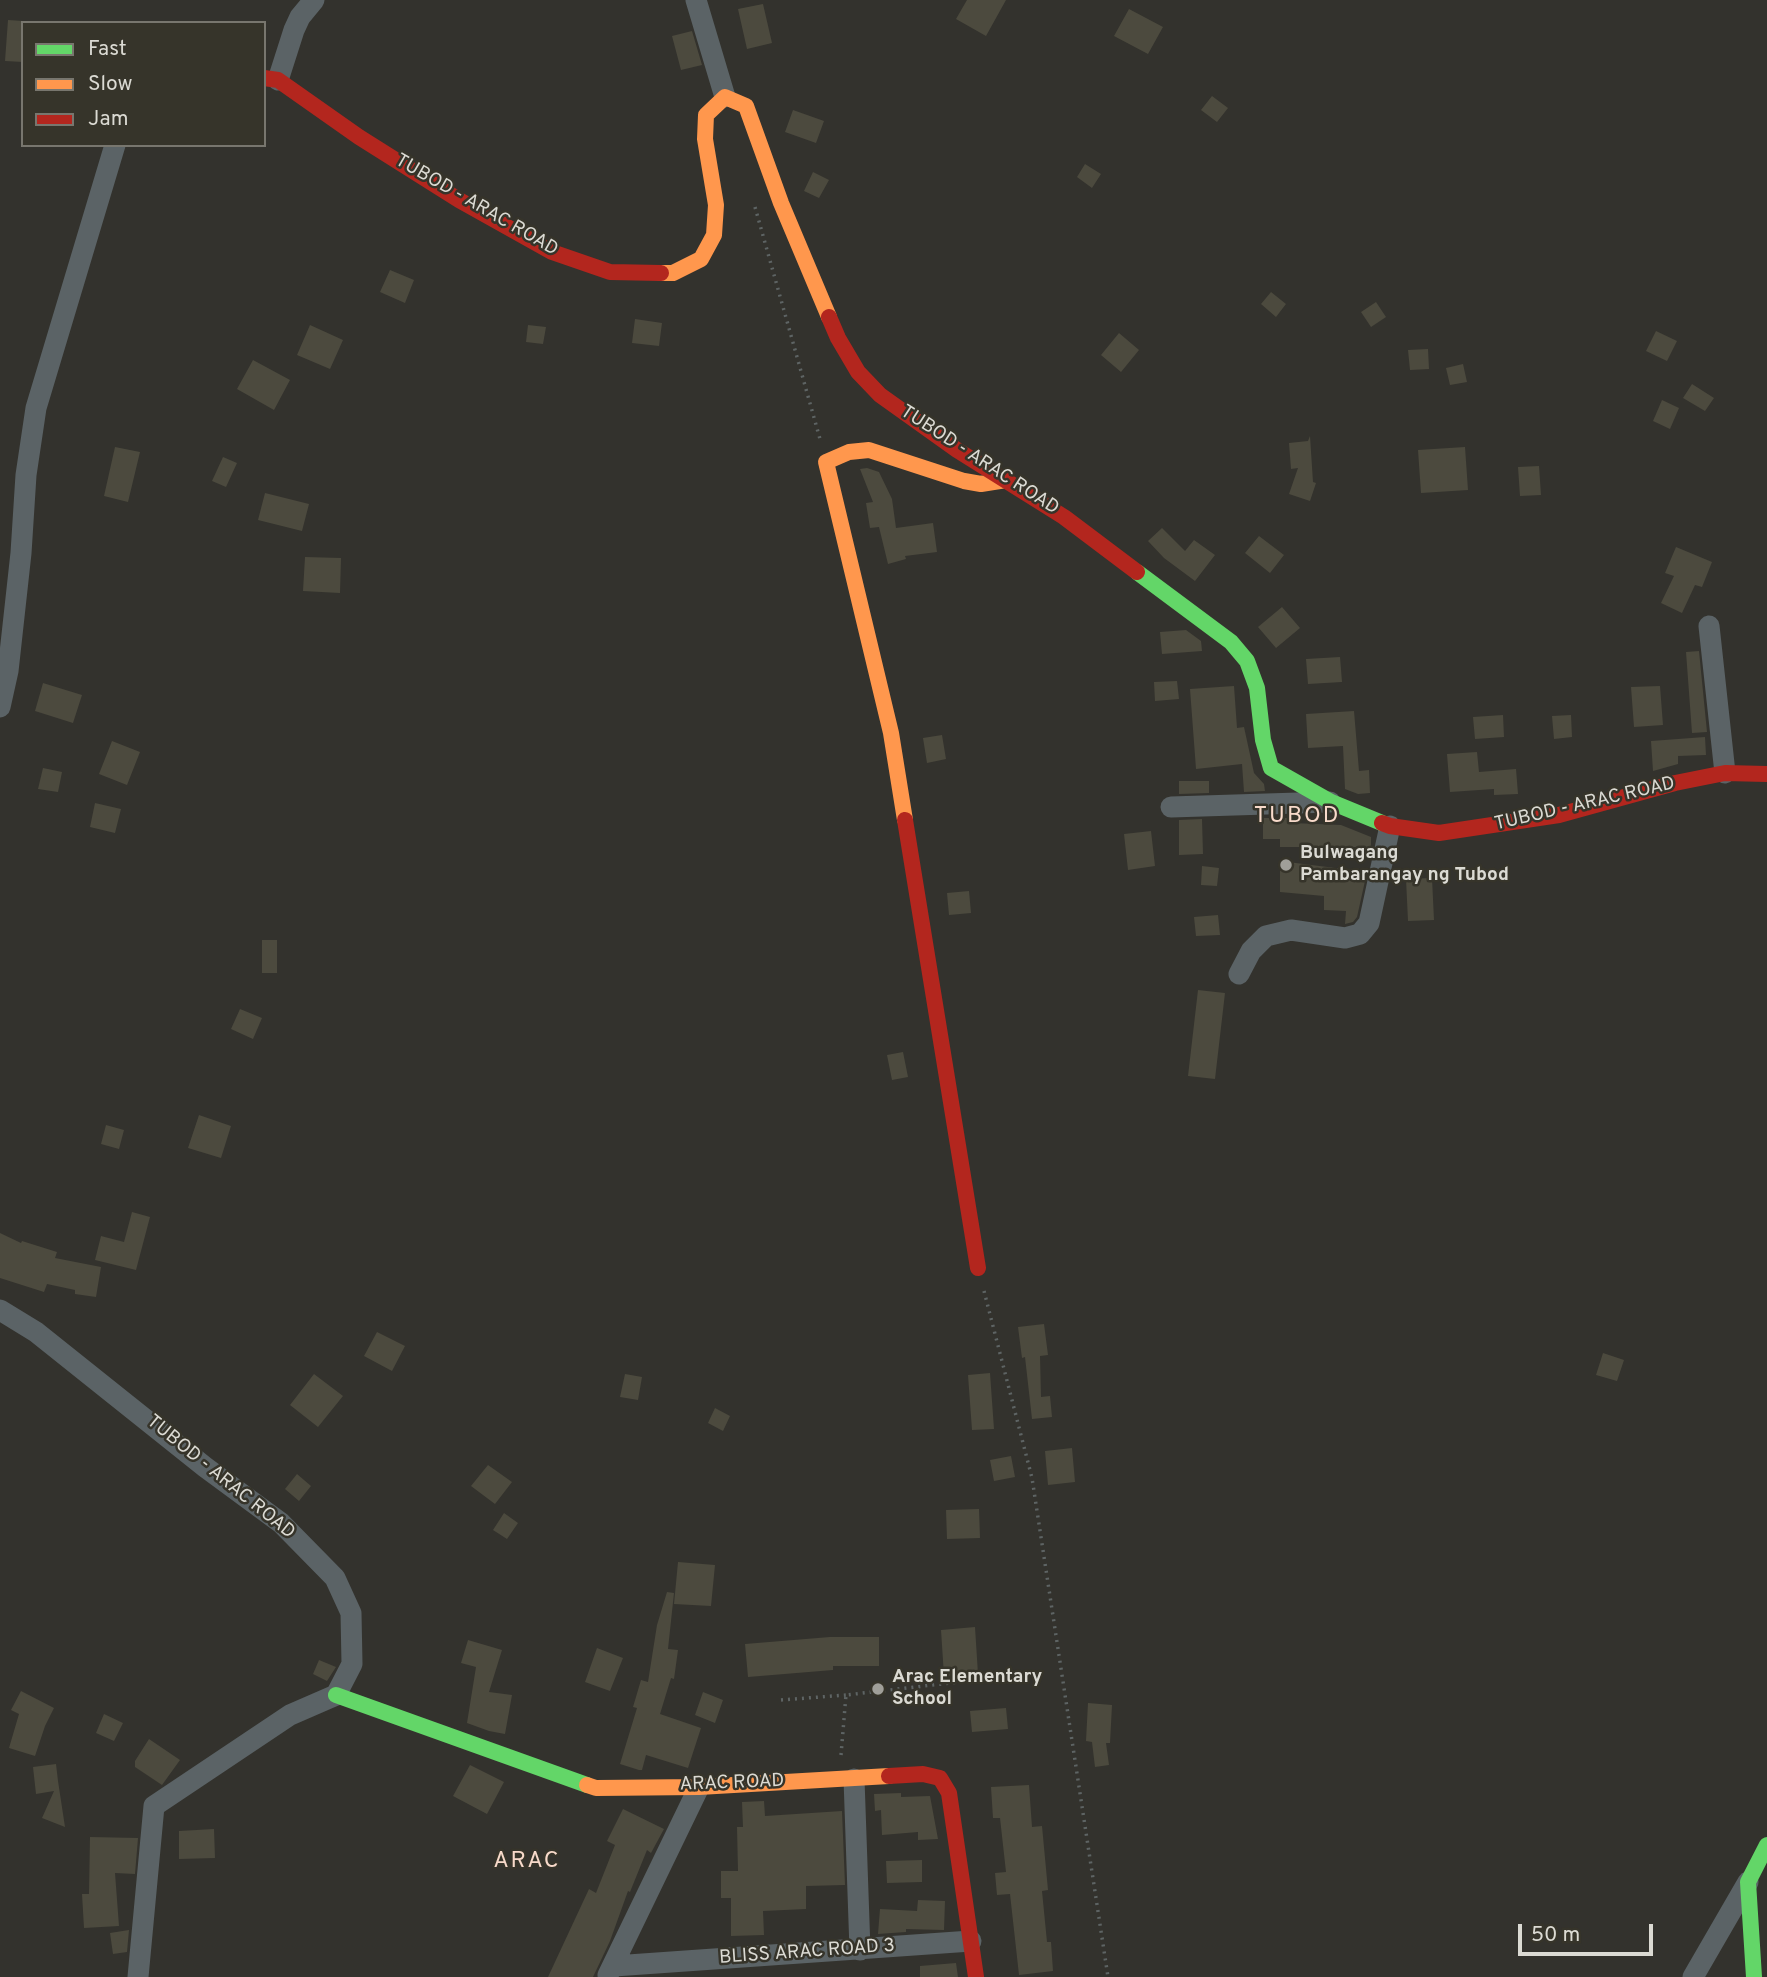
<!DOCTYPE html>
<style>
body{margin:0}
#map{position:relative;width:1767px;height:1977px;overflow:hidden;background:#33322d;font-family:Overpass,sans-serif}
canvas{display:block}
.legend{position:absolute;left:21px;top:21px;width:245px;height:126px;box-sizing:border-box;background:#36342a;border:2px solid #78766e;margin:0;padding:9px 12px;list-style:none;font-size:21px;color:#dbdad3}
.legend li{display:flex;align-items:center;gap:14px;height:35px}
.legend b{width:35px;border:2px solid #78766e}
.scale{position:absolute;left:1518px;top:1924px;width:135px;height:32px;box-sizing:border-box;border:4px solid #dbdad3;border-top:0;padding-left:9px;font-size:21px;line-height:24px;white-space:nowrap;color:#dbdad3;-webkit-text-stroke:5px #36342a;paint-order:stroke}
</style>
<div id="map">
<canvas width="1767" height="1977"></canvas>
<ul class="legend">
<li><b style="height:9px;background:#63d668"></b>Fast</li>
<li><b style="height:9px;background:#ff974d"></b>Slow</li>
<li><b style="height:9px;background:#b3261e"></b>Jam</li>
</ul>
<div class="scale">50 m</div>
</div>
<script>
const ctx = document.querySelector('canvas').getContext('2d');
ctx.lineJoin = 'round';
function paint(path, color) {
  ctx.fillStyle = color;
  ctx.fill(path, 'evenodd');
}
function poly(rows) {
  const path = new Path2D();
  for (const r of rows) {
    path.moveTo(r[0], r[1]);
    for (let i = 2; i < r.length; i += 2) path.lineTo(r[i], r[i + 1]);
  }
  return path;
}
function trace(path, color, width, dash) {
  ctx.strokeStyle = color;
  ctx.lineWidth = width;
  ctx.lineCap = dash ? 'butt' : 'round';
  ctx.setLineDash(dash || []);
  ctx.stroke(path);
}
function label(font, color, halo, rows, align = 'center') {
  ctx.font = font + ' Overpass,sans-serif';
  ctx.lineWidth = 5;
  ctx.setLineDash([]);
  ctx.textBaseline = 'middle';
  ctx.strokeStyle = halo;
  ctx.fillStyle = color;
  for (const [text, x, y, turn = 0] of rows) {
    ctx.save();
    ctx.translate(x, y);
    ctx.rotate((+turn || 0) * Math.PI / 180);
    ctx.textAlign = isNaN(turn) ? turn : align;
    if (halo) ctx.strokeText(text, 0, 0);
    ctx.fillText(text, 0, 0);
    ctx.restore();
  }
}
paint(poly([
 [967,0,1006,0,986,36,956,19],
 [763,4,772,43,747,49,738,9],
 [1129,9,1163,27,1148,54,1114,36],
 [8,20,23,21,23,62,5,61],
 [692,31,702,65,681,70,672,36],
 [1212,96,1228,108,1217,122,1201,110],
 [793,110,824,121,816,143,785,132],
 [1085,164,1101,174,1092,188,1077,177],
 [813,172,829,180,819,198,804,191],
 [390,270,414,280,405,303,380,292],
 [1271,292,1286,304,1276,317,1261,304],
 [1376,302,1386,317,1371,327,1361,312],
 [635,319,662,323,659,346,632,343],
 [310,325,343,340,330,369,297,355],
 [528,325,546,327,543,344,526,342],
 [1656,331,1677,341,1667,361,1646,351],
 [1119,333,1139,350,1121,372,1101,355],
 [1428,349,1429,369,1410,370,1408,350],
 [253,360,290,380,274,410,237,389],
 [1463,364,1467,382,1450,385,1446,368],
 [1692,384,1714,398,1705,411,1683,398],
 [1662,400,1679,408,1670,429,1653,421],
 [1310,436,1313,482,1316,483,1310,501,1289,494,1298,468,1291,469,1289,443,1308,441],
 [115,447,140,452,128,502,104,496],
 [1465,447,1468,490,1421,493,1418,450],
 [223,457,237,463,226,487,212,481],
 [1539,466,1541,495,1520,496,1518,467],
 [867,468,879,472,892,499,896,528,933,523,937,552,905,556,906,559,888,564,879,527,870,528,866,503,873,502,860,469],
 [265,493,309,504,302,531,258,520],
 [1162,528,1185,551,1194,540,1215,555,1195,581,1164,558,1148,541],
 [1259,536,1284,555,1270,573,1245,553],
 [1676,547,1712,562,1702,587,1695,585,1682,613,1661,603,1674,576,1665,573],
 [305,557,341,558,340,593,303,591],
 [1282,607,1300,628,1276,648,1258,627],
 [1186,630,1201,641,1202,651,1162,654,1160,632],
 [1699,651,1707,732,1692,733,1686,652],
 [1340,657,1342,682,1308,684,1306,659],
 [1177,681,1179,699,1155,701,1154,682],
 [43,683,82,695,73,723,35,711],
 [1234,686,1237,728,1244,727,1254,773,1264,784,1265,791,1244,792,1242,764,1196,769,1190,689],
 [1660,686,1663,725,1634,727,1631,687],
 [1354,711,1359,771,1369,770,1370,793,1358,794,1345,789,1343,746,1308,748,1306,714],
 [1503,715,1504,737,1475,739,1473,717],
 [1571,715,1572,737,1554,739,1552,716],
 [942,735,946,759,927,763,923,738],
 [1705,737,1706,755,1678,756,1678,764,1653,771,1651,741],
 [112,741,140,752,127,785,99,774],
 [1477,752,1479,772,1516,769,1518,794,1494,795,1494,789,1450,792,1447,754],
 [43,768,62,772,58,792,38,789],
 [1179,781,1209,781,1209,793,1179,794],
 [95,803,121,809,115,833,90,827],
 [1263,818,1292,818,1292,823,1341,825,1371,837,1371,847,1280,847,1280,839,1263,839],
 [1202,819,1203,854,1179,855,1179,820],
 [1151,831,1155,866,1128,870,1124,834],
 [1280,861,1367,872,1357,917,1353,922,1345,924,1346,911,1324,910,1324,896,1280,892],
 [1202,866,1219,868,1217,886,1201,885],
 [1432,878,1434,920,1408,921,1406,879],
 [969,891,971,913,949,915,947,893],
 [1218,915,1220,935,1196,936,1194,917],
 [262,940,277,940,277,973,262,973],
 [1198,990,1225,993,1215,1079,1188,1076],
 [240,1009,262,1018,253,1039,231,1029],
 [903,1052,908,1077,892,1080,887,1055],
 [199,1115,231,1126,221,1158,188,1148],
 [106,1125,124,1130,119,1149,101,1144],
 [132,1212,150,1217,136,1270,95,1260,101,1236,124,1242],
 [0,1233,21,1243,22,1241,57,1252,55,1258,101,1267,96,1297,75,1294,75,1290,47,1284,44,1292,0,1278],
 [1044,1324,1048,1355,1040,1356,1041,1397,1050,1396,1052,1417,1032,1419,1025,1357,1022,1358,1018,1327],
 [377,1332,405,1346,392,1371,364,1356],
 [1603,1353,1624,1360,1617,1381,1596,1375],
 [990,1373,994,1429,972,1430,968,1375],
 [314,1374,343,1396,318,1427,290,1405],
 [625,1374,642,1377,638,1400,620,1397],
 [715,1408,730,1416,723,1431,708,1423],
 [1072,1448,1075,1482,1048,1485,1045,1451],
 [1011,1456,1015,1477,994,1481,990,1460],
 [488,1465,512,1482,495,1504,471,1486],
 [297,1474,311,1486,299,1501,285,1489],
 [979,1509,980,1538,947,1539,946,1510],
 [504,1513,518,1523,507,1539,493,1530],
 [678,1562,715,1565,711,1606,674,1604],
 [667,1592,674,1593,668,1649,678,1650,674,1679,671,1678,660,1714,701,1728,688,1768,646,1755,642,1770,639,1770,620,1764,637,1708,633,1707,641,1680,648,1682,657,1625],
 [975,1627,978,1674,944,1676,941,1630],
 [830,1637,879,1637,879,1666,833,1666,833,1670,748,1677,745,1644],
 [468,1640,502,1650,489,1692,512,1695,505,1734,489,1731,467,1723,476,1667,461,1663],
 [597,1648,623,1658,610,1691,585,1682],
 [319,1660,336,1667,327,1681,313,1674],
 [21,1691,54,1708,45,1726,35,1756,9,1748,19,1714,11,1710],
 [703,1692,723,1700,715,1723,695,1715],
 [1088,1703,1112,1705,1110,1743,1106,1743,1109,1765,1095,1767,1092,1742,1086,1741],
 [1006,1708,1008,1729,972,1732,970,1711],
 [104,1714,123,1723,114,1741,96,1733],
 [149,1739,180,1760,162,1785,135,1767,135,1761],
 [56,1764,58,1781,65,1827,42,1818,54,1791,36,1794,33,1767],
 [470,1765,504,1782,487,1814,453,1796],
 [1029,1785,1032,1827,1042,1826,1048,1890,1042,1891,1047,1942,1051,1942,1053,1971,1019,1975,1010,1894,997,1895,995,1873,1006,1872,1000,1818,993,1818,991,1787],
 [901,1793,901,1797,930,1796,938,1839,918,1840,918,1832,882,1835,881,1810,875,1811,874,1794],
 [764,1801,765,1816,842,1811,845,1885,806,1886,806,1909,763,1911,764,1935,731,1936,731,1898,721,1898,721,1871,738,1871,737,1827,743,1827,742,1802],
 [623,1809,664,1829,651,1853,647,1850,630,1892,628,1891,610,1941,593,1977,548,1977,589,1889,596,1893,615,1845,607,1841],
 [214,1829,215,1858,179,1859,179,1831],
 [90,1837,138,1838,135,1874,115,1873,119,1926,84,1928,82,1894,89,1894],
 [922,1860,922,1882,887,1883,886,1861],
 [918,1900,945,1901,944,1930,906,1929,906,1932,878,1934,880,1909,917,1911],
 [129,1930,127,1952,113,1954,110,1933],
 [956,1963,958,1977,920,1977,920,1966]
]), '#4c4a3e');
trace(poly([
 [755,207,820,439],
 [984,1291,1032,1478,1108,1977],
 [781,1700,846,1695],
 [841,1755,846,1695,1028,1674]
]), '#5e6464', 3.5, [2, 5]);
trace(poly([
 [696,0,725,97],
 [278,80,294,30,300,17,314,0],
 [1709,626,1725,773],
 [0,707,8,671,21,553,26,475,36,408,115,145],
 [1171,807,1330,802],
 [1239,974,1251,951,1266,936,1291,930,1345,938,1360,934,1369,923,1390,826],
 [0,1310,36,1332,205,1467,281,1523,335,1578,351,1613,352,1664,336,1695,290,1715,154,1806,138,1977],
 [854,1779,860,1950],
 [614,1966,971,1941],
 [608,1975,699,1787],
 [1693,1977,1748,1882]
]), '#5b6366', 21);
trace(poly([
 [1137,572,1231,642,1247,661,1257,688,1263,740,1271,768,1331,802,1382,823],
 [336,1695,587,1785],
 [1754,1977,1748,1882,1767,1845]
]), '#63d668', 16);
trace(poly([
 [661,273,673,273,701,259,714,235,716,205,705,139,706,115,725,97,746,106,781,203,829,317],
 [905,820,891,733,826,462,849,452,869,450,964,481,981,484,1006,480],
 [587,1785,596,1788,699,1787,889,1776]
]), '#ff974d', 16);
trace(poly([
 [264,78,278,80,359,137,459,200,552,252,610,272,661,273],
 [829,317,838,338,858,372,880,395,957,450,1064,517,1137,572],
 [905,820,978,1268],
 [1382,823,1390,826,1439,833,1559,815,1675,783,1725,773,1767,774],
 [889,1776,923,1774,940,1778,949,1793,976,1977]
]), '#b3261e', 16);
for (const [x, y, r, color] of [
 [1286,865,7,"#a09f99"],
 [878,1689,7,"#a09f99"]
]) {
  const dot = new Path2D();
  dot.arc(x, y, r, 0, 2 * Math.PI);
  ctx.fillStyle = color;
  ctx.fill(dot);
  trace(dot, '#36342a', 2.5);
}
label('19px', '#dbdad3', '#36342a', [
 ["TUBOD - ARAC ROAD",476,206,30],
 ["TUBOD - ARAC ROAD",979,461,33],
 ["TUBOD - ARAC ROAD",1585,805,-13],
 ["TUBOD - ARAC ROAD",220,1478,39],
 ["ARAC ROAD",732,1784,-2],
 ["BLISS ARAC ROAD 3",807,1953,-4]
]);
label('bold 19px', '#dbdad3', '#36342a', [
 ["Bulwagang",1300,854],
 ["Pambarangay ng Tubod",1300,876],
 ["Arac Elementary",892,1678],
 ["School",892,1700]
], 'left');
ctx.letterSpacing = '2px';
label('23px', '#f8daca', '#36342a', [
 ["TUBOD",1297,817],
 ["ARAC",527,1862]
]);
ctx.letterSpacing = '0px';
</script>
